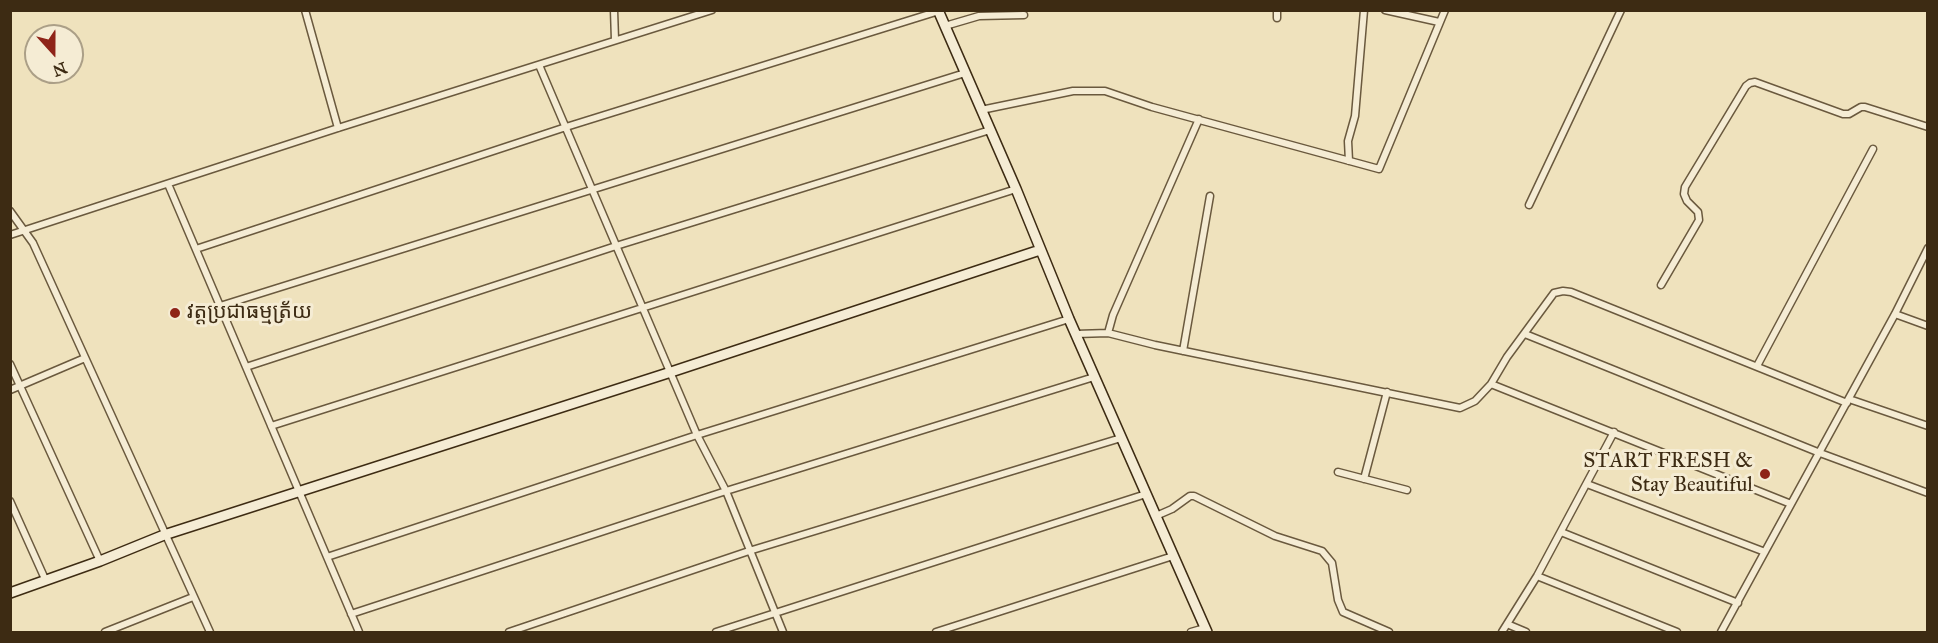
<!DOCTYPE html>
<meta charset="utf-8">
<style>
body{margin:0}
#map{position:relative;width:1938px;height:643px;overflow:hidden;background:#efe2bd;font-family:"IM FELL Great Primer",serif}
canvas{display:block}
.frame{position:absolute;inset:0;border:12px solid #3d2b13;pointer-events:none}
.north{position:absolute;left:24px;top:24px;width:60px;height:60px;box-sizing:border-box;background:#f5ecd4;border:2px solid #ab9f87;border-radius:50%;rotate:159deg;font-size:16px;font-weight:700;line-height:24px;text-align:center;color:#3d2b13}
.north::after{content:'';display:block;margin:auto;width:21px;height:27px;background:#8f2418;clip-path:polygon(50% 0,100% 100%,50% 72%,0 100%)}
</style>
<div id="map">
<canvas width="1938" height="643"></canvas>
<div class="frame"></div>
<div class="north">N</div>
</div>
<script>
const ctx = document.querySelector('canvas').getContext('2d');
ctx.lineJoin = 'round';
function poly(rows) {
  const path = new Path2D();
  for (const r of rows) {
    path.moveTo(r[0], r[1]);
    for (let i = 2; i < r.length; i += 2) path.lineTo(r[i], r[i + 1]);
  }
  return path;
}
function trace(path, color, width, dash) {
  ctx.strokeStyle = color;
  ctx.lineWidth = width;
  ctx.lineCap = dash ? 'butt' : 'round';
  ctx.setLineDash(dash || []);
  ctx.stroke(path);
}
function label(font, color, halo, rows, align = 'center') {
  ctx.font = font + ' "IM FELL Great Primer","Noto Sans Khmer",serif';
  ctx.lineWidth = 6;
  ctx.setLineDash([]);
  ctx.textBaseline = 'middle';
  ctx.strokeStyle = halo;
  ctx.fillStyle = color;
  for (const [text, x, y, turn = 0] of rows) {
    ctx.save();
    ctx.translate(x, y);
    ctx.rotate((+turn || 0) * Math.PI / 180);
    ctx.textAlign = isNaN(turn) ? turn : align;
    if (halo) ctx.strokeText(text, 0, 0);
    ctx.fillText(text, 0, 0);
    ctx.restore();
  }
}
const street = poly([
 [305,10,338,128],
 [614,10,615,40],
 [1385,10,1439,22],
 [1277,18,1277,10],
 [945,26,979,16,1024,15],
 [539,65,697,435,726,491,783,632],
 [981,110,1073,91,1105,91,1152,107,1379,169,1445,10],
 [1349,161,1348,141,1355,116,1364,10],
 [168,184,359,632],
 [1529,205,1621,10],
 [10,211,33,243,210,632],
 [10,235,338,128,712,10],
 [196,249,566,127,939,11],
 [1661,285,1699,220,1698,212,1687,201,1684,194,1685,187,1746,86,1750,83,1755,82,1843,114,1849,114,1861,107,1865,107,1928,127],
 [220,306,965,73],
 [1895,314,1928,326],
 [1108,333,1113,315,1199,119],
 [1076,334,1108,333,1155,345,1460,408,1475,401,1491,384,1507,357,1554,293,1563,291,1571,292,1847,403],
 [1525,334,1820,453,1928,493],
 [1183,351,1210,196],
 [10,364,100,561],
 [1757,366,1873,149],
 [246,367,616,246,990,130],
 [1491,384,1791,504],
 [10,390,85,358],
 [1849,399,1928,426],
 [271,426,1016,189],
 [1338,472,1407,490],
 [1364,479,1387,392],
 [1587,484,1765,552],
 [10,501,45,579],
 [1156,516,1172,509,1190,496,1194,496,1275,536,1322,551,1332,563,1338,600,1343,612,1389,632],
 [1561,532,1738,603],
 [327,557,697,435,1069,319],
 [1537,576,1677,632],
 [351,614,726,491,1094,377],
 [1507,624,1526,632],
 [105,632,193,597],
 [509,632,749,551,1121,438],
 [716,632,1146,494],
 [936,632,1173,556],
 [1191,632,1205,628],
 [1502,632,1537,576,1614,432],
 [1721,632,1895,314,1928,248]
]);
const secondary = poly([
 [938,10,1016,189,1069,319,1207,632],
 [10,593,100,561,164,535,671,372,1040,250]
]);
trace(street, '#6a593e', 9);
trace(secondary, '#3d2b13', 12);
trace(street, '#f5ecd4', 6);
trace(secondary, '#f5ecd4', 9);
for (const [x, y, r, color] of [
 [175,313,6,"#8f2418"],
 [1765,474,6,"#8f2418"]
]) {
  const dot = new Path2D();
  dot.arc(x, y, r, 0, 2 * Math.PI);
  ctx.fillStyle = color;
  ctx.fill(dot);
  trace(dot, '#f5ecd4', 2);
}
label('21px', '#3d2b13', '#f5ecd4', [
 ["វត្តប្រជាធម្មត្រ័យ",187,313],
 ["START FRESH &",1753,462,"right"],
 ["Stay Beautiful",1753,486,"right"]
], 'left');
</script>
